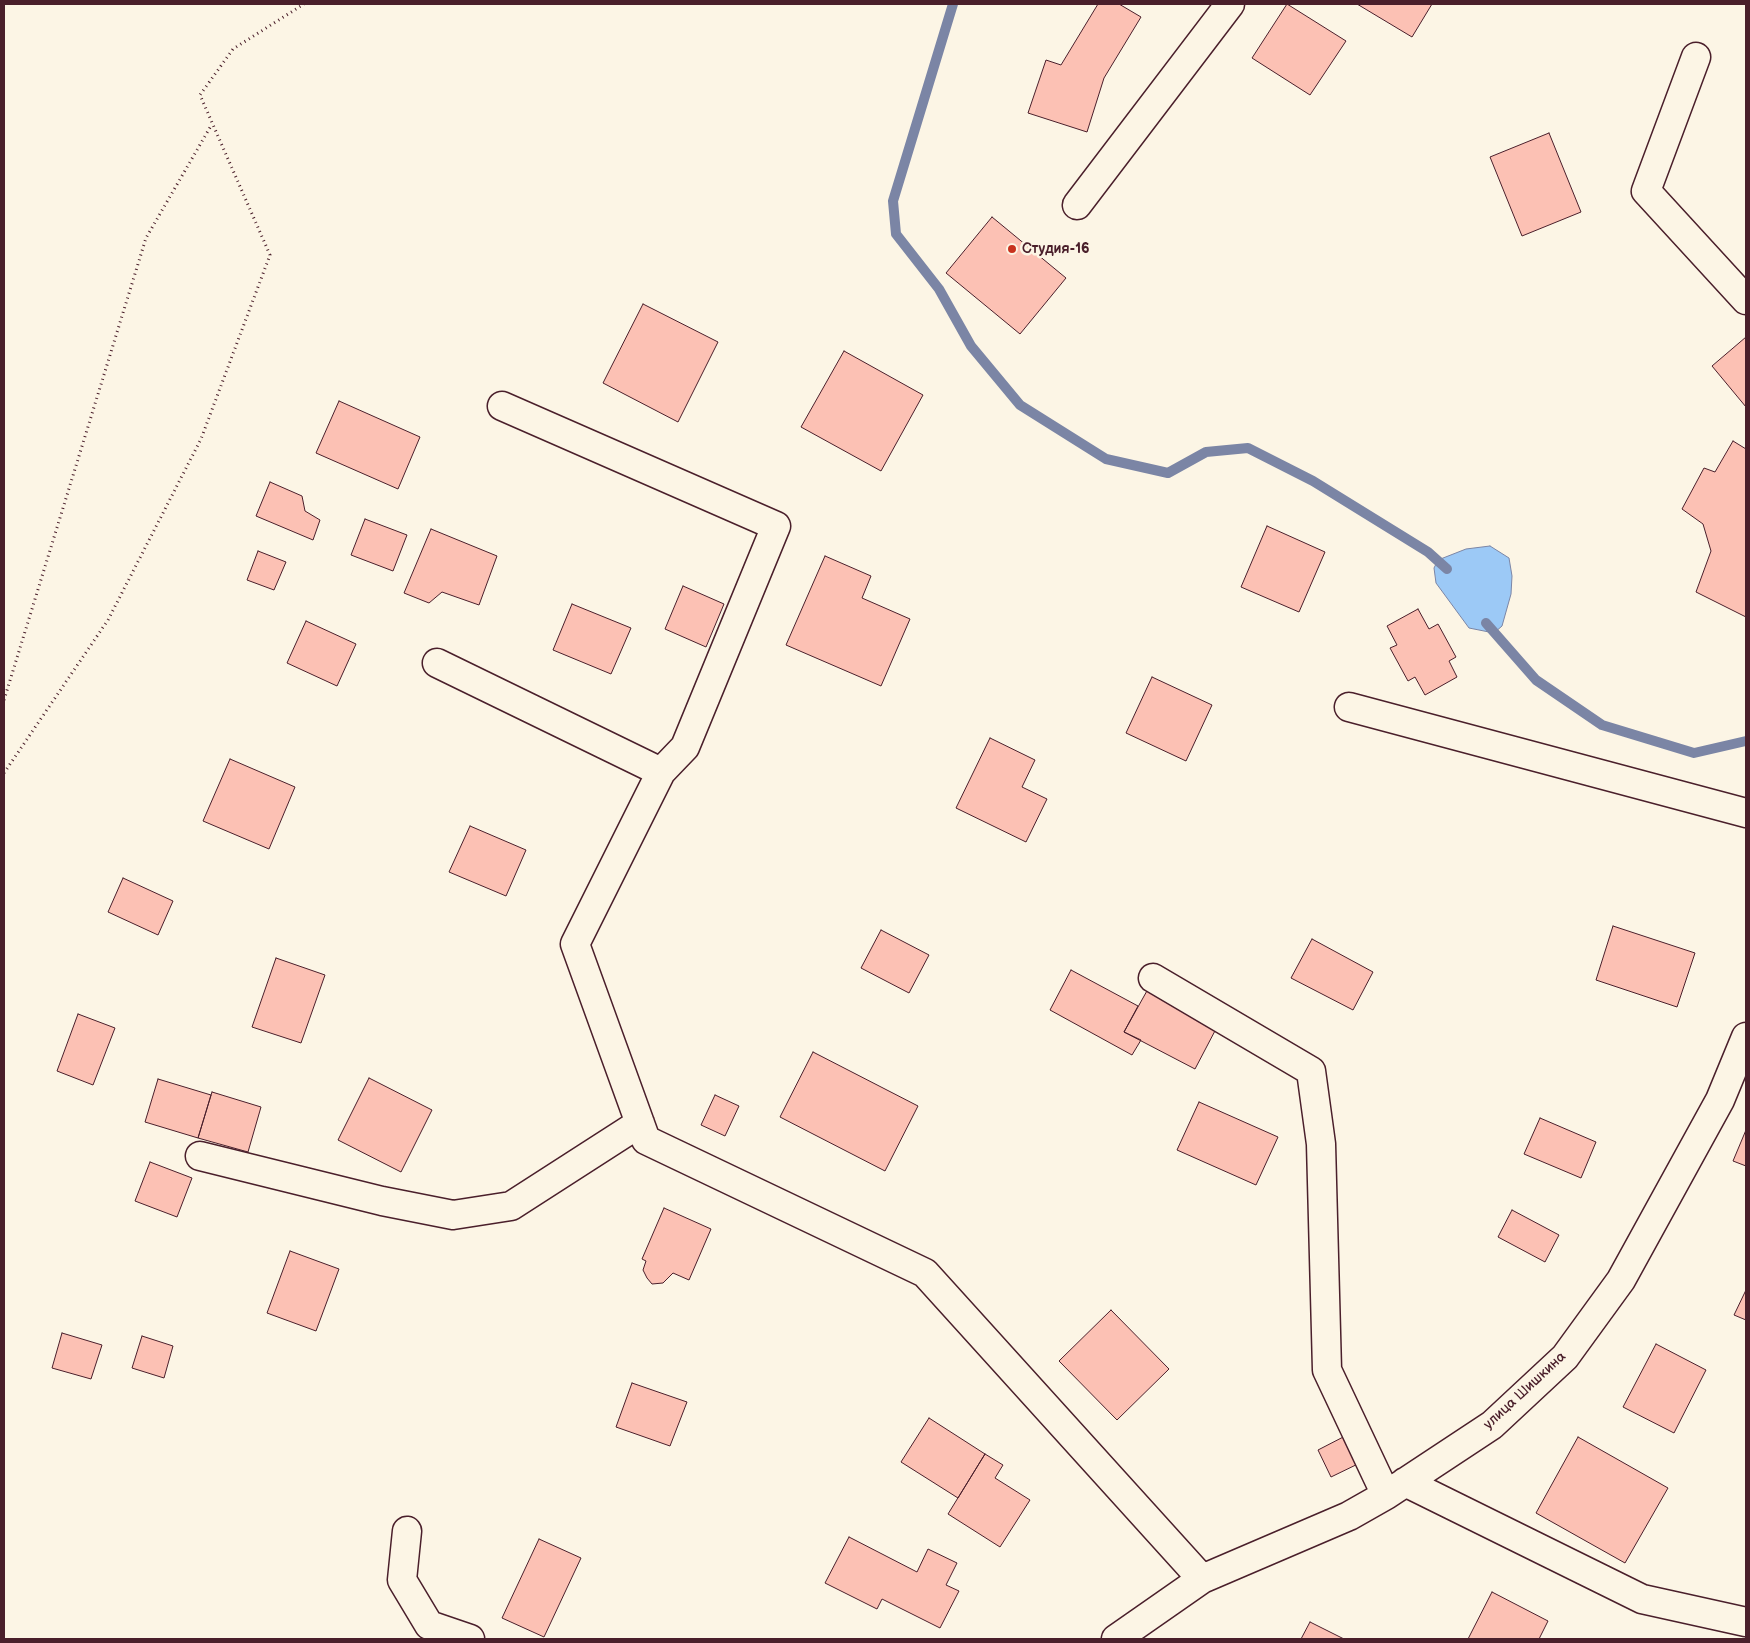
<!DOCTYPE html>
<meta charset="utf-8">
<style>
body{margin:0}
#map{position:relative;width:1750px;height:1643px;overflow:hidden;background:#fcf5e5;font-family:"Balsamiq Sans",sans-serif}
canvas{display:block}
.frame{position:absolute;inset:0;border:5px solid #4a1f2b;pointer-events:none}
</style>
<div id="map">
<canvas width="1750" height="1643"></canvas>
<div class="frame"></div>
</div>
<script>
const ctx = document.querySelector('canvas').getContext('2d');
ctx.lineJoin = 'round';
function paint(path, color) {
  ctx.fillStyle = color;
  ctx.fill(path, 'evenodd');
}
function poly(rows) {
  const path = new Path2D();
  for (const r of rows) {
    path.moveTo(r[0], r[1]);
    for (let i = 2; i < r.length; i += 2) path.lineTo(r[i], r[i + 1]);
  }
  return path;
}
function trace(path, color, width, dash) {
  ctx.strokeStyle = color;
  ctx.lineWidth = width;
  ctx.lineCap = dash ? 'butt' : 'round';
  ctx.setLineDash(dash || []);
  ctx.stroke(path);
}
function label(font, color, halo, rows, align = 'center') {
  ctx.font = font + ' "Balsamiq Sans",sans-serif';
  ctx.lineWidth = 5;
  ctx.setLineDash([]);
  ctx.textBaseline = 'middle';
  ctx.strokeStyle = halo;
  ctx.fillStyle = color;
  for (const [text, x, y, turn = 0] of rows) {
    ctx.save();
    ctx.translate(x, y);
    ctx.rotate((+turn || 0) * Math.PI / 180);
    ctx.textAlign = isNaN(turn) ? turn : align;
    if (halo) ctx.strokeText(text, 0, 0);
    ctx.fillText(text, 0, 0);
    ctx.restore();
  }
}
const water = poly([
 [1490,546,1509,558,1512,576,1511,594,1502,626,1494,633,1469,628,1436,583,1434,568,1438,560,1466,549,1490,546]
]);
paint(water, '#9cc9f6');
trace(water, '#7b85a5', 1);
trace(poly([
 [953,4,893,201,896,234,939,289,971,346,1020,405,1106,459,1168,473,1206,452,1248,448,1313,481,1428,552,1447,569],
 [1486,623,1536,680,1602,725,1694,753,1746,741]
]), '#7b85a5', 10);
const building = poly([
 [1098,4,1119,4,1141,17,1104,78,1087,132,1028,113,1046,60,1061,65,1098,4],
 [1287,4,1346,41,1310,95,1252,58,1287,4],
 [1357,4,1432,4,1412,37,1357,4],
 [1549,133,1581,212,1522,236,1490,157,1549,133],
 [992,217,1066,278,1020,334,946,273,992,217],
 [643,304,718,342,678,422,603,383,643,304],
 [1746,337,1746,407,1712,366,1746,337],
 [844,351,923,395,881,471,801,427,844,351],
 [339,401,420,437,398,489,316,453,339,401],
 [1733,441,1746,449,1746,617,1696,592,1711,551,1703,524,1682,509,1704,468,1715,472,1733,441],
 [270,482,302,496,305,511,320,520,313,540,256,516,270,482],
 [365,519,407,535,393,571,351,555,365,519],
 [1267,526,1325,552,1299,612,1241,587,1267,526],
 [431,529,497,556,479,605,442,592,429,603,404,593,431,529],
 [258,551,286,562,274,590,247,580,258,551],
 [825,556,871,576,862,598,910,619,881,686,786,645,825,556],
 [683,586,724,604,706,647,665,629,683,586],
 [572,604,631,628,611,674,553,650,572,604],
 [1418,609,1429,629,1438,624,1456,657,1449,661,1457,677,1425,695,1415,677,1408,681,1390,648,1397,645,1387,626,1418,609],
 [306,621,356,644,337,686,287,663,306,621],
 [1152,677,1212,705,1186,761,1126,733,1152,677],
 [990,738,1035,760,1022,787,1047,799,1026,842,956,808,990,738],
 [230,759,295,787,269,849,203,821,230,759],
 [470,826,526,850,506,896,449,872,470,826],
 [123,878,173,901,158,935,108,912,123,878],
 [1613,926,1695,953,1677,1007,1596,980,1613,926],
 [881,930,929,955,909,993,861,968,881,930],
 [1312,939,1373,972,1353,1010,1291,978,1312,939],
 [276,958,325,975,301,1043,252,1027,276,958],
 [1071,970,1138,1006,1124,1032,1141,1040,1132,1055,1050,1010,1071,970],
 [1148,989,1217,1027,1195,1069,1124,1032,1148,989],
 [78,1014,115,1028,93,1085,57,1071,78,1014],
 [813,1052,918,1106,885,1171,780,1117,813,1052],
 [369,1078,432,1110,401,1172,338,1140,369,1078],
 [158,1079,211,1095,198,1138,145,1122,158,1079],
 [212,1092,261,1107,248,1152,198,1138,212,1092],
 [715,1095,739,1106,725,1136,701,1125,715,1095],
 [1199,1102,1278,1137,1256,1185,1177,1150,1199,1102],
 [1540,1118,1596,1142,1581,1178,1524,1154,1540,1118],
 [1746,1130,1746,1166,1733,1161,1746,1130],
 [150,1162,192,1178,177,1217,135,1201,150,1162],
 [664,1208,711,1229,689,1280,673,1273,663,1283,652,1284,647,1278,643,1270,646,1261,642,1259,664,1208],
 [1512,1210,1559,1235,1545,1262,1498,1237,1512,1210],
 [290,1251,339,1269,316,1331,267,1313,290,1251],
 [1746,1290,1746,1320,1734,1315,1746,1290],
 [1111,1310,1169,1369,1117,1420,1059,1361,1111,1310],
 [62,1333,102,1345,91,1379,52,1368,62,1333],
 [142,1336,173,1346,164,1378,132,1368,142,1336],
 [1656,1344,1706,1370,1674,1433,1623,1407,1656,1344],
 [632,1383,687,1402,670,1446,616,1427,632,1383],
 [929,1418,985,1454,958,1498,901,1462,929,1418],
 [1351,1433,1364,1461,1331,1477,1318,1450,1351,1433],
 [1578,1437,1668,1488,1625,1563,1536,1513,1578,1437],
 [985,1454,1003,1465,995,1478,1030,1500,1000,1547,948,1514,985,1454],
 [849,1537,917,1572,928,1549,957,1563,946,1585,959,1591,940,1628,882,1599,877,1609,825,1583,849,1537],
 [539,1539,581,1558,544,1637,502,1618,539,1539],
 [1492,1592,1548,1621,1539,1639,1468,1639,1492,1592],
 [1310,1622,1344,1639,1301,1639,1310,1622]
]);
paint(building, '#fcc1b4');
trace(building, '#4a1f2b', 1);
const minor = poly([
 [1696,57,1646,191,1746,300],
 [1077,205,1230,4],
 [502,406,776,526,685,747,661,772],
 [437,663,661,772,575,944,646,1140,925,1273,1202,1579],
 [1349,707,1746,813],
 [1153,978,1311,1071,1321,1144,1327,1370,1386,1495],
 [200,1156,382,1201,453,1215,511,1206,640,1123],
 [1405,1482,1642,1599,1746,1622],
 [407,1531,402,1580,429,1625,470,1639],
 [1116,1639,1202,1579,1349,1516,1386,1495,1492,1425,1565,1357,1621,1280,1720,1100,1746,1037]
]);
trace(minor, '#4a1f2b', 31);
trace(poly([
 [4,700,146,238,212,124],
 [4,773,108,620,201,439,270,255,200,95,233,49,304,4]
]), '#4a1f2b', 3, [1, 4]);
trace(minor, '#fcf5e5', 28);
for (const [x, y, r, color] of [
 [1012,249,5,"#c8321e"]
]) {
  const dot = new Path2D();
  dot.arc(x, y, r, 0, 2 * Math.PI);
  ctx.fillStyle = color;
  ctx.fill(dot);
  trace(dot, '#fcf5e5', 2);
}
label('bold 14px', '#4a1f2b', '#fcf5e5', [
 ["Студия-16",1022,249]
], 'left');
label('14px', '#4a1f2b', '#fcf5e5', [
 ["улица Шишкина",1525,1391,-43]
]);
</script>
